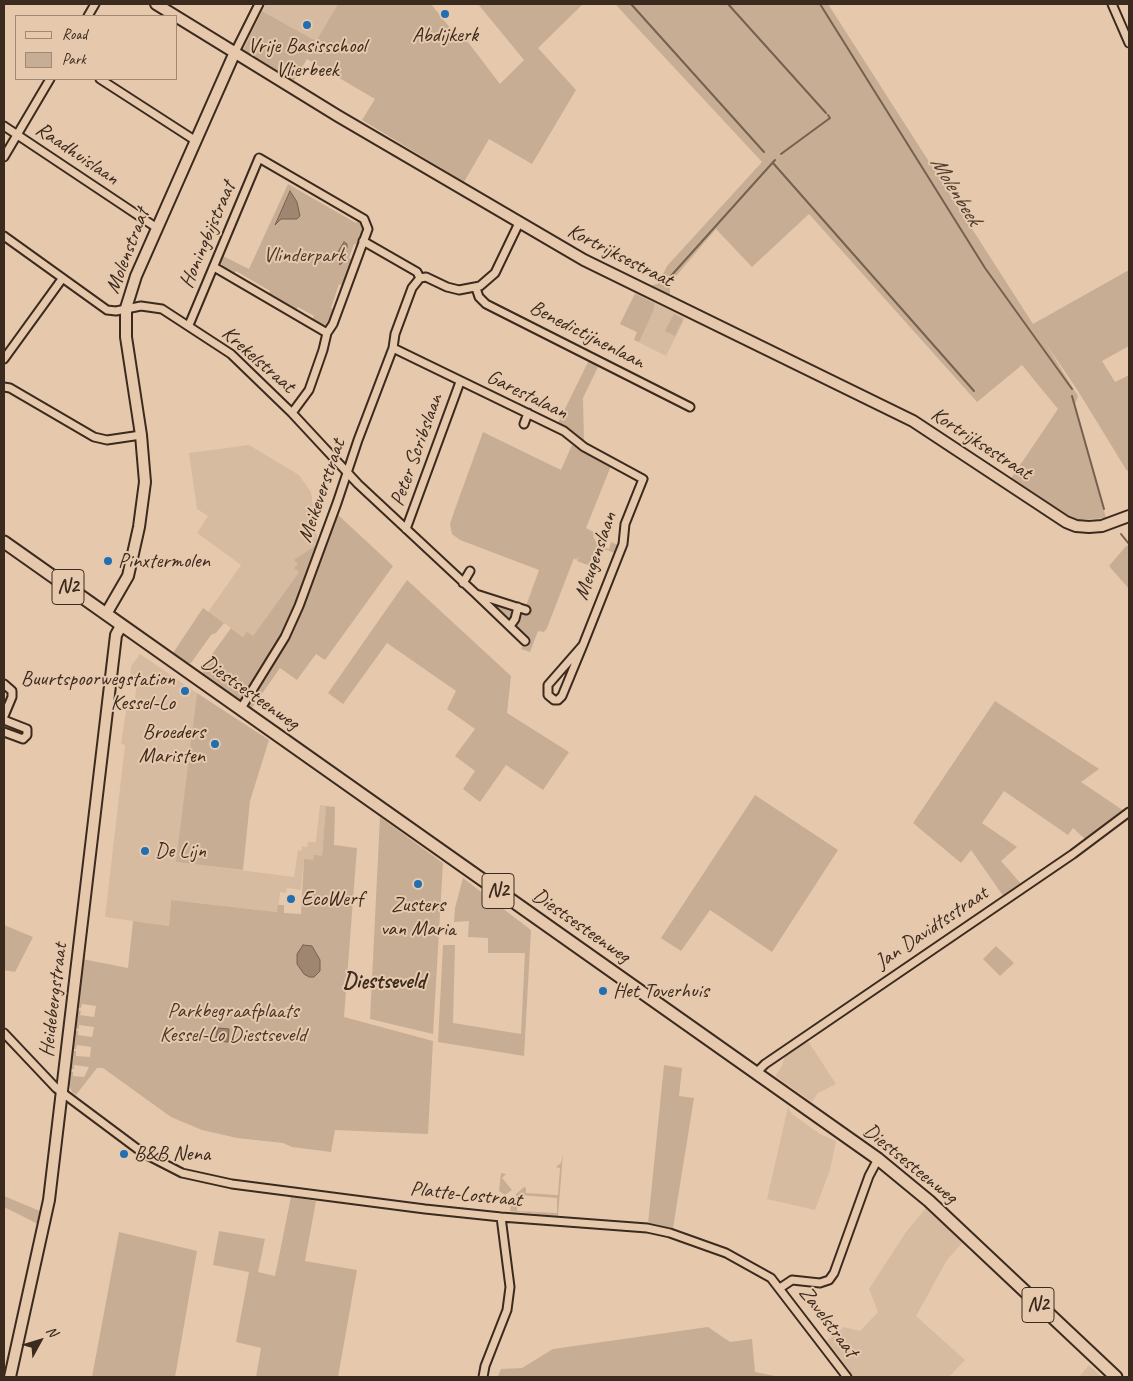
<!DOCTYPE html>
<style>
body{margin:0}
#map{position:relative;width:1133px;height:1381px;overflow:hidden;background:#e6c9ad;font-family:Caveat,sans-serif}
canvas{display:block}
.frame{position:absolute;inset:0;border:5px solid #3b2a1e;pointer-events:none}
.legend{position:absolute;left:15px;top:15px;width:162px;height:65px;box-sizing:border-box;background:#e6c9ad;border:1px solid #a28974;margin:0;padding:6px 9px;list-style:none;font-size:15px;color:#3b2a1e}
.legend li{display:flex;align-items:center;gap:10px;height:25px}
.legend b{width:25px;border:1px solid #a28974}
.north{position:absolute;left:15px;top:1316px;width:50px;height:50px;-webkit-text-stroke:4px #e6c9ad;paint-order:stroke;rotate:51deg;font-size:14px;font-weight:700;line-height:20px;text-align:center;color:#3b2a1e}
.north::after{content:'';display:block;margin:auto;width:18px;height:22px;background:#3b2a1e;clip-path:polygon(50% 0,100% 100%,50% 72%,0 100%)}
</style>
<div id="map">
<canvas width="1133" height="1381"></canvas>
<div class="frame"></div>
<ul class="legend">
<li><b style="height:6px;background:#e6c9ad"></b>Road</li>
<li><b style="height:14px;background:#c7ad93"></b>Park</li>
</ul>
<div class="north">N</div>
</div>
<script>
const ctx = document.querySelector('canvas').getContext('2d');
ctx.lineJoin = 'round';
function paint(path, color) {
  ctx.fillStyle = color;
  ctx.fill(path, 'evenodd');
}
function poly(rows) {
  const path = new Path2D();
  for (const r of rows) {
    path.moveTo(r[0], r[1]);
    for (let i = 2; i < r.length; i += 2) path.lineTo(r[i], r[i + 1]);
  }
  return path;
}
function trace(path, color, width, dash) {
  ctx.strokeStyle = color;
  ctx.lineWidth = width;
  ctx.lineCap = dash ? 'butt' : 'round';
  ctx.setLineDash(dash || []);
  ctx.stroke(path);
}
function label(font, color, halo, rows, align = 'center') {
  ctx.font = font + ' Caveat,sans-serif';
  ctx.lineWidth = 4;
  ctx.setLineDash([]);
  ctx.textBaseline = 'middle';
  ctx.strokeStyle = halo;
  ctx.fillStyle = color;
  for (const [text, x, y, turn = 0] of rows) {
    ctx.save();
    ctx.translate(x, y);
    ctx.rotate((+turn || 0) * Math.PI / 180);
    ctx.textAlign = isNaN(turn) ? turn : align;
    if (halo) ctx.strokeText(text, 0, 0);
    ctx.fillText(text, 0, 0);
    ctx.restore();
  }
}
paint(poly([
 [266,4,338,4,316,41,262,11],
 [635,293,685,318,666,356,634,340,637,332,620,324],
 [249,445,299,475,311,492,318,544,295,568,299,572,253,636,244,637,208,612,241,565,197,533,208,516,197,509,189,453],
 [140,654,197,693,177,862,294,877,298,850,301,851,302,846,307,847,308,842,316,842,320,805,326,806,322,856,313,860,304,860,301,890,287,888,286,893,280,892,278,912,171,900,169,926,105,917,125,745,121,744,127,704,127,700,135,701,136,687,135,682,129,682,130,676,131,666],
 [808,1041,836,1084,818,1093,812,1102,775,1076,782,1066,785,1055],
 [788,1107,792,1114,820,1134,836,1141,830,1170,815,1210,767,1199],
 [926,1208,963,1242,947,1260,916,1316,965,1360,949,1377,852,1377,825,1342,844,1327,860,1331,878,1312,869,1289,906,1232],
 [1089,1365,1102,1377,1079,1377]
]), '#d7bba0');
paint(poly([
 [338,4,431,4,454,33,461,33,500,84,524,60,478,4,583,4,538,48,576,90,532,164,489,139,464,182,362,120,375,99,307,59,293,82,243,50,262,11,316,41],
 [615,4,828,4,1033,324,1129,270,1129,346,1102,361,1115,382,1129,375,1129,469,1127,471,1078,391,1044,341,1078,396,1075,404,1106,518,1076,520,1010,480,1058,409,1022,365,977,402,809,214,752,267,716,229,670,283,670,295,648,286,658,284,667,266,762,162],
 [288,184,356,223,359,219,364,227,358,245,354,244,349,258,353,260,344,286,339,284,331,308,335,310,334,315,325,327,311,321,314,316,298,307,295,311,268,295,270,291,236,271,233,275,224,269,221,263,223,256,249,269],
 [635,294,654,303,654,309,639,342,634,340,637,332,620,324],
 [674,314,683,319,675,336,665,331],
 [589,360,598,367,583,398,584,442,575,433,558,423],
 [483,432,561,470,572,445,611,466,586,528,598,534,593,536,597,544,609,549,611,542,618,545,615,553,598,547,588,565,577,561,579,556,576,560,574,558,547,628,544,632,538,631,530,652,521,649,527,639,518,630,516,623,517,617,527,611,526,606,539,570,460,540,452,534,450,524,455,509],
 [336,513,393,566,325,660,316,654,297,680,280,668,252,708,203,673,202,668,231,628,243,637,247,632,253,636,299,572,294,568,298,564,294,560,318,544],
 [1127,545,1129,548,1129,589,1109,566],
 [407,580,511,676,507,713,569,752,543,790,506,765,480,802,463,789,475,771,455,756,475,729,447,709,456,691,387,643,343,704,328,693],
 [484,597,512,609,513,616,507,620],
 [203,608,224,623,216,633,211,635,191,663,188,663,173,653],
 [197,693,269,740,250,801,243,870,176,862],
 [995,701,1099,769,1081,782,1124,811,1087,841,1073,828,1068,835,1004,791,982,823,1017,847,1001,861,1022,885,1004,897,971,850,961,863,913,823],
 [755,795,838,850,772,952,710,910,681,951,661,938],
 [326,806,335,807,334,845,357,848,344,1017,433,1041,428,1134,335,1130,331,1152,292,1147,283,1143,237,1138,202,1130,171,1117,103,1068,97,1068,76,1095,72,1092,69,1085,69,1072,73,1072,73,1076,84,1077,89,1067,74,1065,74,1069,70,1069,72,1051,76,1051,76,1056,90,1057,91,1047,77,1045,76,1049,72,1049,74,1031,78,1031,78,1035,92,1037,94,1027,79,1025,79,1029,74,1028,76,1010,81,1011,80,1015,94,1017,96,1006,82,1004,81,1008,77,1008,82,959,128,968,133,921,169,926,171,900,277,912,278,905,284,905,284,913,301,914,304,859,313,860,314,855,322,856],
 [380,817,443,863,433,1034,370,1019],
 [463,878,531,930,524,1056,438,1042,443,945,455,945,453,1023,521,1034,525,953,488,953,488,938,468,937,469,921,454,922,455,908],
 [4,925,33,937,15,972,4,970],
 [996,946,1014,963,1000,976,983,959],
 [664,1065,682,1068,679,1096,694,1098,673,1228,648,1224],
 [563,1154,558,1216,510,1211,511,1206,517,1206,517,1211,557,1213,557,1198,521,1195,521,1200,516,1200,516,1194,524,1187,526,1188,526,1193,558,1195,560,1168,556,1167,561,1163],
 [501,1173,506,1174,502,1178,512,1190,505,1195,499,1191],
 [4,1196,42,1212,40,1225,4,1207],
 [291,1197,316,1201,305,1261,357,1270,338,1377,256,1377,261,1348,236,1342,249,1272,213,1265,219,1231,265,1239,258,1272,275,1276],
 [119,1232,197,1251,175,1377,92,1377],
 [708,1327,730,1342,752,1339,755,1372,780,1377,498,1376,501,1369,522,1368,553,1349]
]), '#c7ad93');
const water = poly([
 [290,191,297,202,300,216,297,219,281,219,275,225,290,191],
 [344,242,347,244,347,248,341,255,343,262,340,265,338,252,344,242],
 [303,945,312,946,320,960,320,971,314,977,309,977,304,974,297,964,297,954,303,945],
 [218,1028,229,1029,228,1042,215,1041,218,1028]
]);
paint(water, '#9e8671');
trace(water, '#766150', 1);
trace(poly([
 [631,4,764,152],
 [728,4,826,113],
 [820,4,985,268,1072,389],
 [781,154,830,118,828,115],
 [773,163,974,391],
 [670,277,775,160],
 [1072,396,1104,509],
 [1121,534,1129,544]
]), '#766150', 2);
const street = poly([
 [1112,4,1129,43],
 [88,16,95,4],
 [235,52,259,4],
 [100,79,196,141],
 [4,126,157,228],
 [4,157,50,79],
 [4,236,107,310,116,311,141,306,162,309,231,354,292,413,358,484,476,594],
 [363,241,417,272,420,278],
 [214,267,327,333],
 [420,278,426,277,447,287,459,290,480,286,495,273,519,223],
 [476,288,479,297,486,304,690,407],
 [189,325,259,158,364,219,368,229,333,324,327,333,323,350,309,390,292,413],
 [393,348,564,431,584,447,643,479,625,524,623,544,583,645,562,696,558,700,554,700,548,695,548,685,583,645],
 [4,359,62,279],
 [4,387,10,388,94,437,107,440,141,435],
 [524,424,528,413],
 [406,529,460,382],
 [463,583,470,571],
 [510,626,515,619,518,607],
 [525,641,476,594,526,610],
 [4,684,12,691,12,697,4,716],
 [240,710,285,637,299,606,337,503,358,440,393,348,395,334,412,288,420,278],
 [4,720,27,729,27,735,23,739,4,732],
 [4,1033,56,1088,143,1153,182,1173,232,1184,425,1209,501,1217,647,1228,670,1233,726,1253,771,1278,847,1377],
 [756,1073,765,1064,1073,854,1129,812],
 [780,1288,792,1280,820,1283,829,1280,834,1273,869,1176,878,1159],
 [483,1377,485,1366,507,1310,510,1287,501,1217]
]);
const secondary = poly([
 [156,4,338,116,584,260,913,421,1066,522,1076,526,1089,527,1102,526,1129,516],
 [106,614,128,576,139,527,145,482,141,435,126,337,126,308,136,276,235,52],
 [10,1377,49,1200,116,635,121,626]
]);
const primary = poly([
 [4,542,878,1159,929,1201,1116,1377]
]);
trace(street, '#3b2a1e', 11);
trace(secondary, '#3b2a1e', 14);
trace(primary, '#3b2a1e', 15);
trace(street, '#e6c9ad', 7);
trace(secondary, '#e6c9ad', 10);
trace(primary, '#e6c9ad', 11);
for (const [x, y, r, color] of [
 [445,14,5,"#1f6fb2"],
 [307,25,5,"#1f6fb2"],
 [108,561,5,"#1f6fb2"],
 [185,691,5,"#1f6fb2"],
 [215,744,5,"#1f6fb2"],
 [145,851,5,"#1f6fb2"],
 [418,884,5,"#1f6fb2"],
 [291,899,5,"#1f6fb2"],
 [603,991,5,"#1f6fb2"],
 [124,1154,5,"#1f6fb2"]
]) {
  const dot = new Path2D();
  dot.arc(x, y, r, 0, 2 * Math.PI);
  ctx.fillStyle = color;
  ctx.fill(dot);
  trace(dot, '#e6c9ad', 2);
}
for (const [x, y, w] of [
 [68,587,32],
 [498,891,32],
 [1038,1305,32]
]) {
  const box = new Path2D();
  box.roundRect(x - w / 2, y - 17.5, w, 35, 4);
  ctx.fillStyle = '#e6c9ad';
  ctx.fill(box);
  trace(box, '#3b2a1e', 1);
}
label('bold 20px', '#3b2a1e', null, [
 ["N2",68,587],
 ["N2",498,891],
 ["N2",1038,1305]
]);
label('21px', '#3b2a1e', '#e6c9ad', [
 ["Abdijkerk",445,35,"center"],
 ["Vrije Basisschool",307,46,"center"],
 ["Vlierbeek",307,70,"center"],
 ["Pinxtermolen",118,561],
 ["Buurtspoorwegstation",175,679,"right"],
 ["Kessel-Lo",175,703,"right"],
 ["Broeders",205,732,"right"],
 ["Maristen",205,756,"right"],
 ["De Lijn",155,851],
 ["EcoWerf",301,899],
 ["Zusters",418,905,"center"],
 ["van Maria",418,929,"center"],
 ["Het Toverhuis",613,991],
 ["B&B Nena",134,1154]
], 'left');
label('21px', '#3b2a1e', '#e6c9ad', [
 ["Raadhuislaan",77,154,34],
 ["Honingbijstraat",208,235,-67],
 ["Molenstraat",128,251,-69],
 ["Kortrijksestraat",620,256,27],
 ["Benedictijnenlaan",587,335,27],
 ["Krekelstraat",258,360,41],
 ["Garestalaan",527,395,26],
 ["Kortrijksestraat",981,444,33],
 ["Peter Scribslaan",417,450,-70],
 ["Meikeverstraat",322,491,-71],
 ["Meugenslaan",596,556,-71],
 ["Diestsesteenweg",250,693,35],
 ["Diestsesteenweg",581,926,35],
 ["Jan Davidtsstraat",932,928,-34],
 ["Heidebergstraat",54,1000,-83],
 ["Diestsesteenweg",910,1164,39],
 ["Platte-Lostraat",466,1195,6],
 ["Zavelstraat",828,1322,53]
]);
label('21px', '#49372a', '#e6c9ad', [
 ["Vlinderpark",304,255],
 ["Parkbegraafplaats",233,1011],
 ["Kessel-Lo Diestseveld",233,1035]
]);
label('italic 22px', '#4f3c2f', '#e6c9ad', [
 ["Molenbeek",955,191,58]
]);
label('bold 22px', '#3b2a1e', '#e6c9ad', [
 ["Diestseveld",384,982]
]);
</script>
